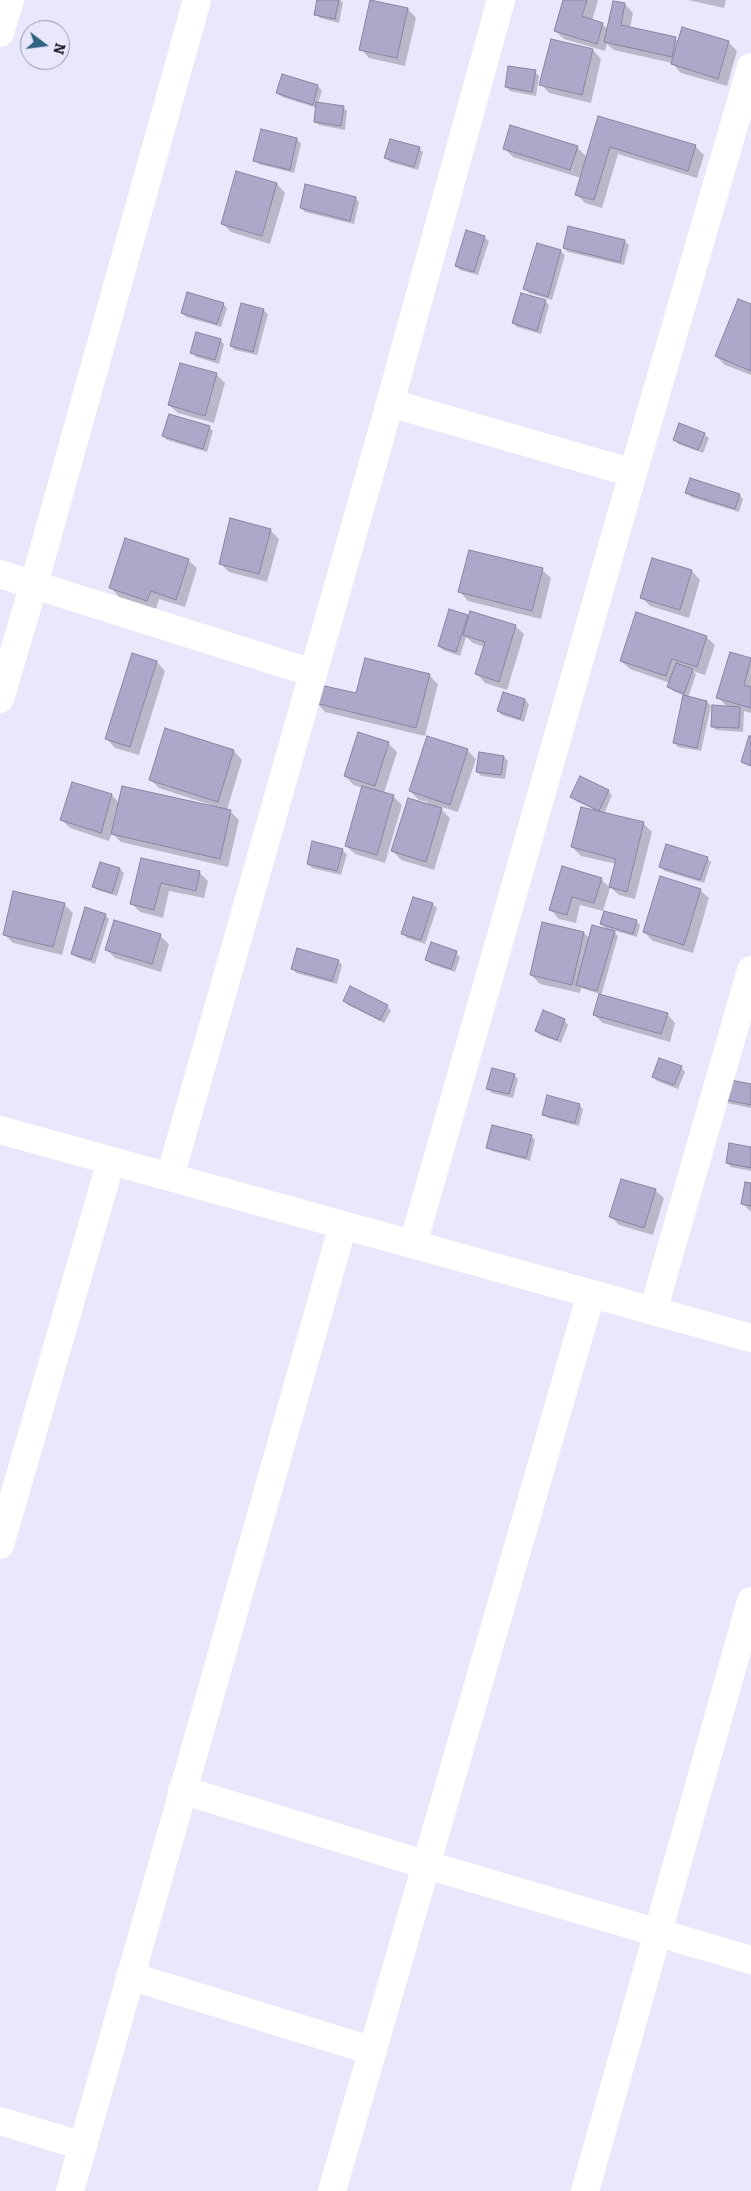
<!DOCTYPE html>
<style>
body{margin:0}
#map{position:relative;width:751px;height:2191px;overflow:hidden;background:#e9e7fb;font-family:Bitter,serif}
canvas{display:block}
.north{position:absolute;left:20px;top:20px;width:50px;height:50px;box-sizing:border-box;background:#e9e7fb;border:1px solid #9593a4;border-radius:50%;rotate:105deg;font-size:14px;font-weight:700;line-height:20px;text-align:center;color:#181622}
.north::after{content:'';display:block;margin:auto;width:18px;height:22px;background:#306380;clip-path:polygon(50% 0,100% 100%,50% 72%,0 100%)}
</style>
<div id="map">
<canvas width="751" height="2191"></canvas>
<div class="north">N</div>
</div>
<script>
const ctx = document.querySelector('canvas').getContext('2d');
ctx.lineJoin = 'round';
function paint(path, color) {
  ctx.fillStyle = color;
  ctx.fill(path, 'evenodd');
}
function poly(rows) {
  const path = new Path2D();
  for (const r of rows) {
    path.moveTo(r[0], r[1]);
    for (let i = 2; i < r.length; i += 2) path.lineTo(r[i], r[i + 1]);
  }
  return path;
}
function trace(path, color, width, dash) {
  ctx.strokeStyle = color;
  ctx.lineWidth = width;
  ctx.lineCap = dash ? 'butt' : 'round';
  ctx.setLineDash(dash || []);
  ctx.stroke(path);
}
paint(poly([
 [318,0,340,0,343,3,339,23,320,18,316,14],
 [564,0,598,0,592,21,602,24,608,29,625,4,633,13,630,28,675,38,679,42,683,29,729,43,737,51,727,86,681,73,672,63,614,50,607,44,605,51,564,39,555,31],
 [688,0,726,0,724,8],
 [408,9,416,18,405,66,369,58,361,49],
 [593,50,601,59,591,103,549,93,541,84],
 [535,72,539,76,536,96,510,91,506,87],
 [283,76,318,86,322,91,318,103,343,107,347,111,345,130,319,125,315,121,317,108,282,97,277,93],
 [599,117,695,146,704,155,697,178,618,154,602,208,585,203,576,194,581,178,513,157,504,148,577,147,587,157],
 [262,131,297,139,301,144,294,173,259,164,254,160],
 [419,148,423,152,418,170,390,162,386,158],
 [277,184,285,193,270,244,231,232,222,223],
 [355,198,359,202,354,224,305,212,301,208],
 [484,237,489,241,478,275,460,270,456,266],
 [624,241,629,245,624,265,568,252,564,248],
 [560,251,565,255,552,300,529,293,525,289],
 [545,301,549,305,541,334,517,327,513,323],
 [223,304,227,308,221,327,186,317,182,313],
 [751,305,751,375,725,365,716,356],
 [263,310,268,314,257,355,235,350,231,346],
 [220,340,224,344,219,364,196,357,192,353],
 [216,374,225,383,214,423,178,413,169,405],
 [209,427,213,431,207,452,167,440,163,436],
 [704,434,709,438,703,453,678,444,674,439],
 [687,492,739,495,743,499,739,512,691,497],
 [270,530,279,539,267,582,229,572,220,563],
 [188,560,197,568,185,607,159,599,156,609,119,597,111,588],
 [653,560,692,571,700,580,689,618,650,606,642,598],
 [542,570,551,578,541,619,468,601,460,592],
 [467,616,469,619,515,626,524,634,507,690,485,683,477,674,485,647,473,643,466,637,460,656,443,650,439,646],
 [706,637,715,645,705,675,693,671,696,674,688,698,707,702,711,706,701,751,678,747,674,742,685,696,673,691,669,687,670,683,630,669,621,661],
 [731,653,751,660,751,713,744,711,743,732,716,730,712,726,728,708,718,697],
 [157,662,165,671,139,755,115,748,107,739],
 [429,675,438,684,425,736,325,712,317,703,357,695],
 [504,693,525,700,529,704,524,722,502,715,498,711],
 [388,743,397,752,384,793,393,796,402,805,385,863,355,854,346,846,363,788,354,785,345,776],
 [467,750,476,759,458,812,438,806,450,818,434,870,401,860,393,851,428,802,419,800,410,791],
 [234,751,242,760,227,810,230,811,239,820,228,867,121,842,112,833,109,841,70,828,62,820,73,783,112,795,119,803,213,807,214,806,159,788,150,779],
 [504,757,508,761,505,779,481,776,477,772],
 [608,791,612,795,604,814,643,823,652,832,635,899,619,895,610,887,616,864,581,856,572,847,597,811,576,801,572,797],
 [342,850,347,854,341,875,312,868,308,864],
 [707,858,711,862,704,883,665,871,660,867],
 [142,860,200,873,208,881,204,898,169,891,163,918,140,912,132,904],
 [101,863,120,869,124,873,117,896,97,890,93,886],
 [601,879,610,888,603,911,580,905,576,923,559,919,551,910],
 [700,890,709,898,693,953,653,941,644,932],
 [64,904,73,913,62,955,13,943,4,934],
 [432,904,437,908,425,944,407,938,403,933],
 [105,915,109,919,95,964,76,957,72,953],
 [636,921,640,925,637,937,612,930,618,936,601,996,667,1014,675,1023,670,1042,603,1023,594,1015,600,994,581,988,580,993,540,984,531,975,584,933,590,939,608,930,601,924],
 [160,936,169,944,161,972,115,958,107,950],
 [456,953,460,957,455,972,431,964,427,960],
 [338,961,342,965,337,984,296,973,292,968],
 [344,1000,387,1006,391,1011,384,1023,348,1005],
 [564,1020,568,1025,561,1043,540,1035,536,1031],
 [681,1067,685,1072,678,1089,657,1081,653,1077],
 [514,1075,518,1079,513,1098,492,1093,487,1088],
 [751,1085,751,1108,722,1102],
 [579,1105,583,1109,579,1126,548,1118,543,1114],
 [531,1136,535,1140,530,1161,492,1151,488,1147],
 [751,1148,751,1171,731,1167,727,1163],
 [751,1185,751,1212,742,1203],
 [655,1190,664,1198,653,1235,619,1225,611,1217]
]), '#0003');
const building = poly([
 [317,0,339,0,335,19,314,15,317,0],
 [370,0,408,8,397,58,359,50,370,0],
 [563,0,587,0,582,16,603,23,597,44,554,31,563,0],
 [613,1,625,3,621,25,676,37,672,57,604,42,613,1],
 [682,27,729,41,718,79,671,64,682,27],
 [551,39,593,49,582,95,539,85,551,39],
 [508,66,536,70,532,92,505,87,508,66],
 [282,74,318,85,313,105,276,93,282,74],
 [316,102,344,106,341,126,314,122,316,102],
 [598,116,696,145,688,171,610,147,594,200,575,195,598,116],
 [510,125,578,146,570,170,503,149,510,125],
 [261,129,297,138,290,170,253,161,261,129],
 [390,139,420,147,414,167,384,158,390,139],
 [236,171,277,183,262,236,221,224,236,171],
 [305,184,356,197,350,221,300,208,305,184],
 [568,226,625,240,620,262,563,248,568,226],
 [466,230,485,236,474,272,455,266,466,230],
 [537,243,561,250,548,297,523,289,537,243],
 [187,292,224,303,217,324,181,313,187,292],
 [521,293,546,300,537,331,512,323,521,293],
 [738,299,751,304,751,371,715,356,738,299],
 [241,303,264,309,253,352,230,346,241,303],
 [196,332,221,339,215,360,190,353,196,332],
 [180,363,217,373,205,416,168,405,180,363],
 [169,414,210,426,203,449,162,436,169,414],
 [679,423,705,433,698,450,673,440,679,423],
 [690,478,740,494,735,509,685,493,690,478],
 [230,518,271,529,259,574,219,564,230,518],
 [125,538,189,559,176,600,151,591,147,601,109,588,125,538],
 [469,550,543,568,532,611,458,592,469,550],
 [652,558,692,570,680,610,640,598,652,558],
 [449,609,468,615,456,652,438,646,449,609],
 [470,611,516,625,499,682,475,674,485,642,463,635,470,611],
 [636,612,707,636,697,667,672,659,666,676,620,661,636,612],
 [730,652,751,658,744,685,751,687,751,708,716,698,730,652],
 [132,653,157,661,130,747,105,739,132,653],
 [365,658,430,674,416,728,315,703,320,685,356,693,365,658],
 [676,663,693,669,684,694,667,687,676,663],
 [503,692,525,699,520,719,497,711,503,692],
 [683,695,707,701,697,748,673,743,683,695],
 [712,705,740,707,739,728,711,727,712,705],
 [165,728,234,750,218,802,149,780,165,728],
 [358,732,389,742,375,786,344,776,358,732],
 [427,736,468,749,450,805,409,791,427,736],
 [749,736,751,736,751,766,741,762,749,736],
 [479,752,504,756,501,775,476,772,479,752],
 [580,776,609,790,599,811,570,797,580,776],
 [72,782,112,794,101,833,60,820,72,782],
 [122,786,231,810,220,859,111,834,122,786],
 [362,786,394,795,377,855,345,846,362,786],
 [408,798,442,808,426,862,391,851,408,798],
 [581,807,644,822,627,892,609,887,616,859,571,847,581,807],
 [312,841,343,849,337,871,307,864,312,841],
 [666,844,708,857,700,880,659,867,666,844],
 [141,858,200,871,196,891,161,883,154,910,130,904,141,858],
 [100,862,120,868,112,893,92,887,100,862],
 [562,866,602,878,594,903,572,897,567,915,549,910,562,866],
 [660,876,701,889,684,945,643,932,660,876],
 [13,891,65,903,53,947,3,935,13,891],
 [413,897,433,903,421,940,401,934,413,897],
 [85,907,106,914,91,960,71,954,85,907],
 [604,911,637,920,633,934,600,924,604,911],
 [114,920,161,934,152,964,105,950,114,920],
 [542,922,584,932,572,985,530,975,542,922],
 [592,925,615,931,597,991,576,985,592,925],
 [431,942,457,951,451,969,425,960,431,942],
 [297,948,339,960,332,981,291,969,297,948],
 [350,986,388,1005,380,1020,343,1001,350,986],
 [599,994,668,1013,661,1034,593,1015,599,994],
 [543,1010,565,1019,557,1040,535,1031,543,1010],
 [659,1058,682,1066,674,1085,652,1077,659,1058],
 [492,1068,515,1074,509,1094,486,1089,492,1068],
 [721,1078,751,1084,751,1105,717,1098,721,1078],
 [547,1095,580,1104,575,1123,542,1115,547,1095],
 [492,1125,532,1135,526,1158,486,1148,492,1125],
 [729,1143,751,1147,751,1168,726,1163,729,1143],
 [621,1179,656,1189,644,1228,609,1217,621,1179],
 [745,1182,751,1183,751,1206,741,1204,745,1182]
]);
paint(building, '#aca8c9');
trace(building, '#8783a2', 1);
trace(poly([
 [0,33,10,0],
 [390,403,633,473],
 [0,574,313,673],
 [0,699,34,584,197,0],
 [0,1130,751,1338],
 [170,1177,390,403,501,0],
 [413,1244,633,473,751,67],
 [653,1311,751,970],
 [0,1545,111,1161],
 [182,1790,427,1865,751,1960],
 [130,1976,373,2051],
 [0,2121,83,2146],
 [70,2191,343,1225],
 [332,2191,591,1294],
 [585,2191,751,1601]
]), '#fff', 28);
</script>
